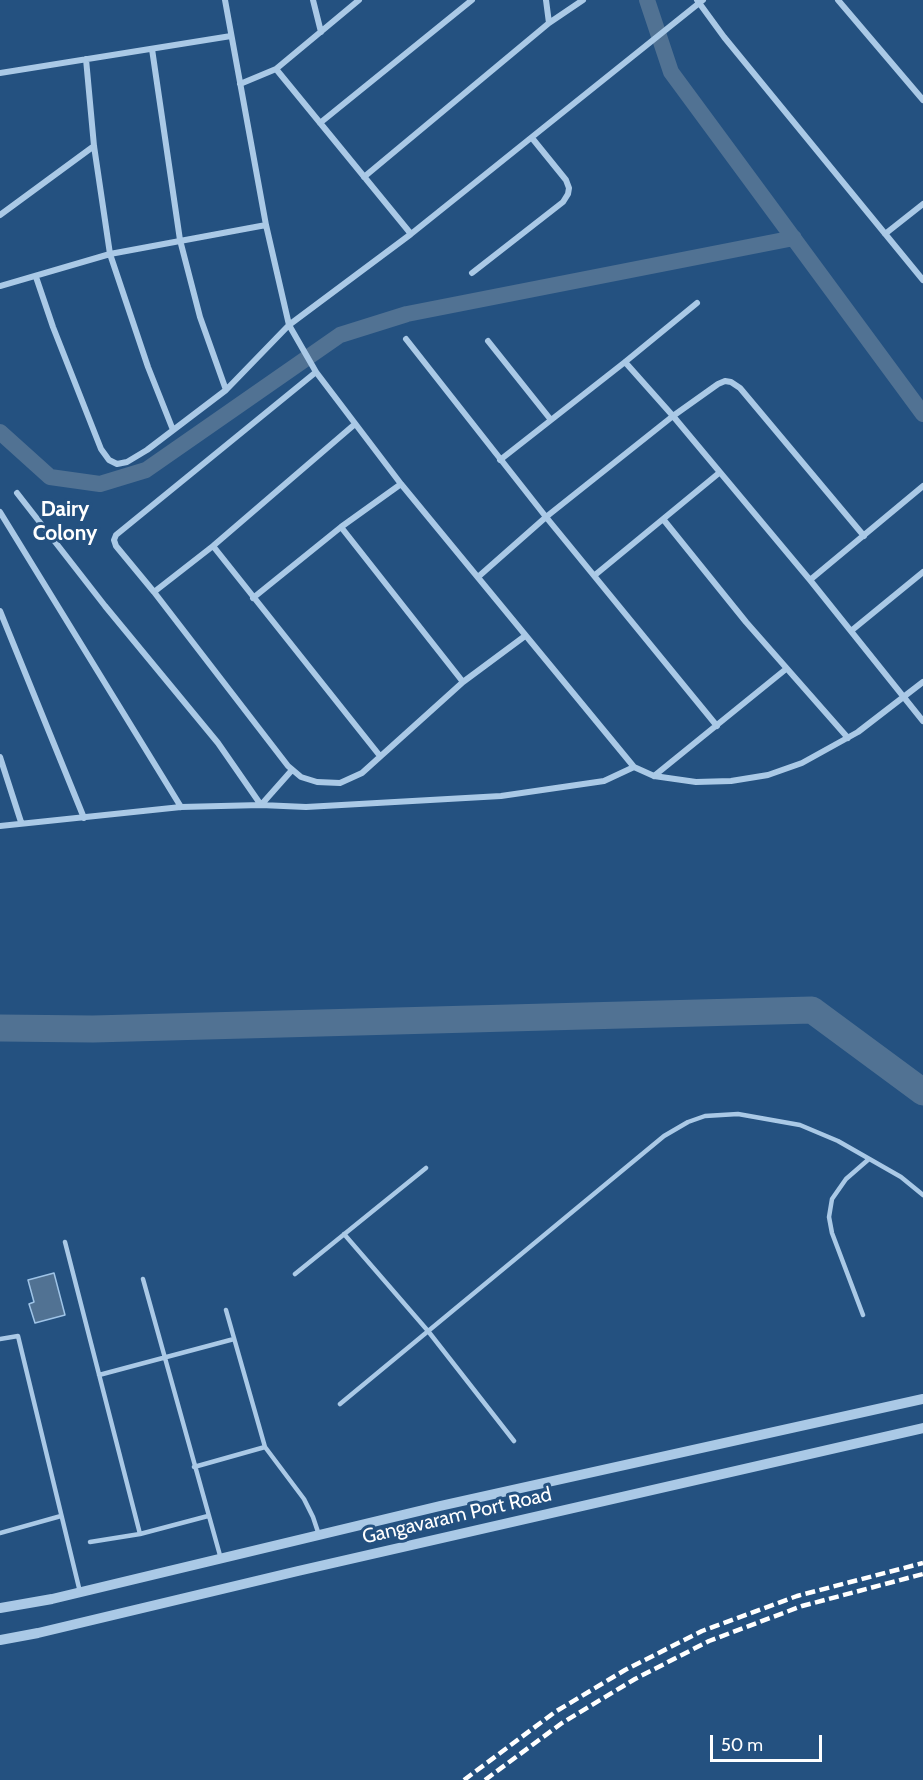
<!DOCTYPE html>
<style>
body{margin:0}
#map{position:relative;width:923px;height:1780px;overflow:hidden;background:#245180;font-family:Cabin,sans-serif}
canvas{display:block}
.scale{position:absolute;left:710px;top:1735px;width:112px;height:27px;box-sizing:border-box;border:3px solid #fff;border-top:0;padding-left:8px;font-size:18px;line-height:21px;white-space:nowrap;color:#fff;-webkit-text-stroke:4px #245180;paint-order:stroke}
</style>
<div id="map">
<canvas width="923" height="1780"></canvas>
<div class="scale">50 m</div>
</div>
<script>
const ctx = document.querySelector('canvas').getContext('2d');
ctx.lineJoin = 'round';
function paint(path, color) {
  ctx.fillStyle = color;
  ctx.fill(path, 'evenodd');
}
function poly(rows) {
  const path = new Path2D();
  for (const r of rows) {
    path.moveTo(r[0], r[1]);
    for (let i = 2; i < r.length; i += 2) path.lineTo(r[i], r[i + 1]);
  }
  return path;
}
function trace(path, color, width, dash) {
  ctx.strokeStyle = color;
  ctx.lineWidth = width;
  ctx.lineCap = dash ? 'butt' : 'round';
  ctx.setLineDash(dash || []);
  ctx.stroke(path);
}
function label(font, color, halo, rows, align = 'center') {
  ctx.font = font + ' Cabin,sans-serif';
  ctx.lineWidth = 6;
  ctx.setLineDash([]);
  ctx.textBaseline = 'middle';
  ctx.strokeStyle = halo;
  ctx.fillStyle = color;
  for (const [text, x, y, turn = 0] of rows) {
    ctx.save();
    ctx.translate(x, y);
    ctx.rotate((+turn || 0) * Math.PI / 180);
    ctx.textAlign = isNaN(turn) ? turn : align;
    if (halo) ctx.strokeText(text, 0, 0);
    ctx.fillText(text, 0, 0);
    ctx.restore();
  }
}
const water = poly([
 [54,1273,65,1315,35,1323,29,1304,34,1302,28,1280,54,1273]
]);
paint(water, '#517293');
trace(water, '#9fc4e7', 1.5);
trace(poly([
 [647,0,671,72,923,414],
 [0,432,50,477,100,484,146,470,340,335,407,314,794,238]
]), '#517293', 16);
trace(poly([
 [0,1028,93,1029,812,1010,923,1092]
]), '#517293', 27);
trace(poly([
 [344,1234,428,1331,514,1441],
 [65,1242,140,1534],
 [295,1274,426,1168],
 [143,1279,221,1559],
 [226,1310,265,1447,304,1499,313,1517,319,1535],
 [863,1315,832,1233,829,1217,832,1199,846,1179,869,1159],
 [0,1339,18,1336,80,1592],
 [99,1375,234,1339],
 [340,1404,664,1136,688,1122,705,1116,738,1114,800,1125,838,1141,901,1177,923,1195],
 [194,1467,265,1447],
 [0,1533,61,1516],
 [90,1542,140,1534,208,1516]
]), '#aac9e6', 4.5);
trace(poly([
 [225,0,266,225,289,325,316,372,401,484,634,767,654,776,696,782,731,781,768,775,802,763,858,732,923,682],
 [313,0,321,32],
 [546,0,549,23],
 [697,0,724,37,923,280],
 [838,0,923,100],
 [152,49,180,240,200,317,226,390],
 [86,59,94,146,110,254,148,367,173,430],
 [276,69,411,234],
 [0,73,231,36],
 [240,84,276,69,359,0],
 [320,123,472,0],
 [364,177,549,23,583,0],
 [0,215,94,146],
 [885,234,923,204],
 [472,273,563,202,568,194,569,188,566,180,532,138],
 [36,277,53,327,101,449,109,460,117,464,127,462,147,450,226,390,289,325,411,234,703,0],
 [0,286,110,254,266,225],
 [406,339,546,517,717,726],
 [488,341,551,420],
 [625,362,673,416,810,580,923,721],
 [316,372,116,535,114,540,116,546,154,592,288,766,301,777,317,782,340,783,362,773,463,682,525,636],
 [500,460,625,362,697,303],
 [17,493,105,606,218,743,261,805,292,770],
 [0,512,181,807],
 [663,519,746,622,848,738],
 [341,527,463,682],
 [213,546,380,756],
 [595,575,719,473],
 [478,577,546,517,673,416,718,384,725,381,731,382,740,388,864,536],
 [810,580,923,486],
 [154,592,213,546,355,424],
 [253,598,341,527,401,484],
 [0,611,84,818],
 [851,631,923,572],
 [0,757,21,822],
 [654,776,786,669],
 [0,826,181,807,261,805,306,807,501,796,604,781,634,767]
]), '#aac9e6', 6);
trace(poly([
 [0,1608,52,1599,440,1506,923,1399],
 [0,1640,38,1633,298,1571,923,1428]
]), '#aac9e6', 10);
trace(poly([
 [464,1780,555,1712,625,1670,702,1631,797,1596,923,1563],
 [485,1780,562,1723,635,1679,709,1641,802,1606,923,1574]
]), '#fff', 4.5, [10, 4.5]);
label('20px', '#fff', '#245180', [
 ["Gangavaram Port Road",457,1516,-13]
]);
label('bold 21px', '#fff', '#245180', [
 ["Dairy",65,510],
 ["Colony",65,534]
]);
</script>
